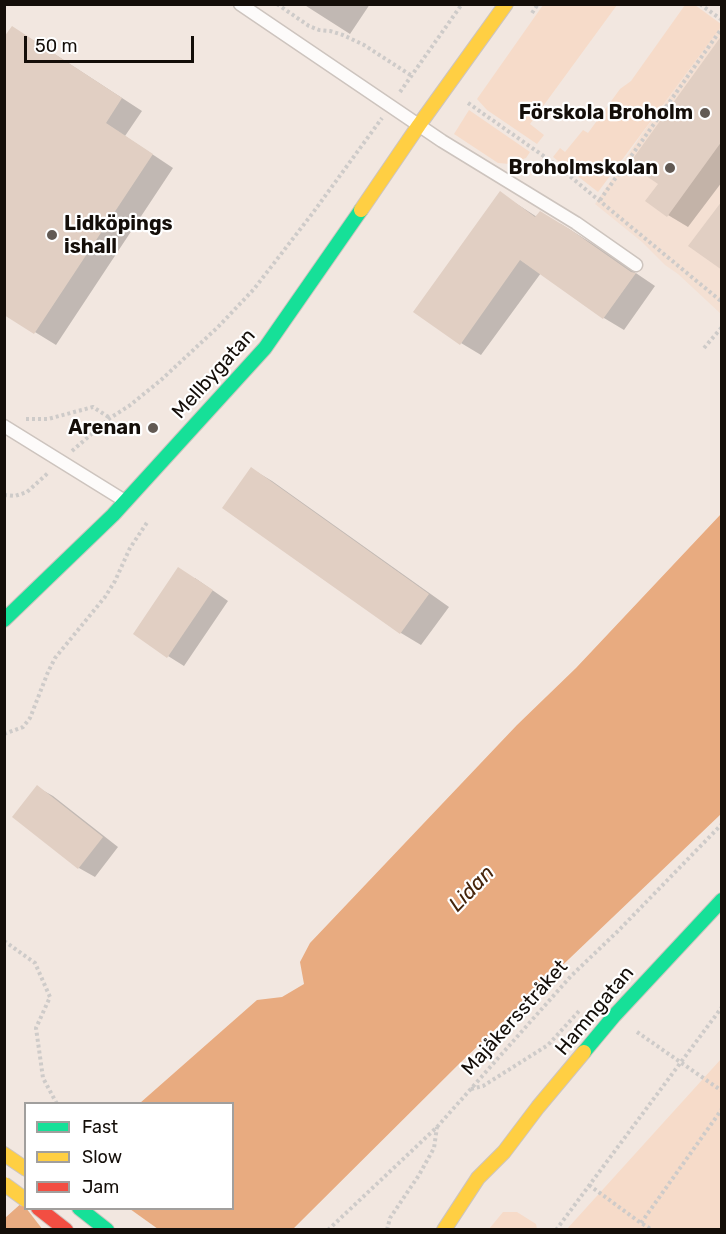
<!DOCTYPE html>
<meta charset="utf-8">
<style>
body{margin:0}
#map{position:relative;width:726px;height:1234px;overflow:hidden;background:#f2e7e0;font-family:Rubik,sans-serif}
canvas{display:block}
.frame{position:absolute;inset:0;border:6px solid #140e09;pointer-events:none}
.legend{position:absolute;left:24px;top:1102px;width:210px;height:108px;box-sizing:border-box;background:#fff;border:2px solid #a19f9d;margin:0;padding:8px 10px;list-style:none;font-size:18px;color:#140e09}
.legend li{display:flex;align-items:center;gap:12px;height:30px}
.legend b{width:30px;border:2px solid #a19f9d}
.scale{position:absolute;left:24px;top:36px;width:170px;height:27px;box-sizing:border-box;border:3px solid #140e09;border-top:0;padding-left:8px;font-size:18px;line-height:21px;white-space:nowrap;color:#140e09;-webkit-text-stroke:4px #fff;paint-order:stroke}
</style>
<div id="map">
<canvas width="726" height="1234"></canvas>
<div class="frame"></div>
<ul class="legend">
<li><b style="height:8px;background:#16e098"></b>Fast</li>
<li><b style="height:8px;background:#ffcf43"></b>Slow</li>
<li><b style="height:8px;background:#f24e42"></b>Jam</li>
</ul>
<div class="scale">50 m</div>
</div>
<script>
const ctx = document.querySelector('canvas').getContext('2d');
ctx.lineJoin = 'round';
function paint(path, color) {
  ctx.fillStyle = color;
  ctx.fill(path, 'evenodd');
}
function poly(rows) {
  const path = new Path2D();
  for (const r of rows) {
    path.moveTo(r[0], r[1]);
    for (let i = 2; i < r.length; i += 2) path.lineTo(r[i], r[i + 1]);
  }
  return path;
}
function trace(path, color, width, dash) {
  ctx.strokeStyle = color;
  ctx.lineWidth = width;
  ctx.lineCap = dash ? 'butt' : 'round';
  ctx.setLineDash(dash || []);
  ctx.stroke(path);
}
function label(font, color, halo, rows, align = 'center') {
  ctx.font = font + ' Rubik,sans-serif';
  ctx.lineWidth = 4.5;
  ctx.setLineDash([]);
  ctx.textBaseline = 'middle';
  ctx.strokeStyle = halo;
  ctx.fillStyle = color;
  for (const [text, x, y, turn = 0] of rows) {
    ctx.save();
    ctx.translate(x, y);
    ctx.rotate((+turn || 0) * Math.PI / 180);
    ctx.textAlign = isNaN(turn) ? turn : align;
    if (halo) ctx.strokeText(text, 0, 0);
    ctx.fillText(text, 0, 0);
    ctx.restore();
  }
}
paint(poly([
 [721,27,721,314,678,274,665,265,642,242,595,204,644,131]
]), '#f4e0d3');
paint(poly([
 [543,5,617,5,530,124,544,135,537,144,487,110,477,99],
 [685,5,695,5,721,24,721,27,598,192,553,157,560,148,565,152,583,130,588,133,620,89,631,81],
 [469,110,530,152,526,158,510,164,498,163,454,134],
 [721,1059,721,1229,567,1229],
 [503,1212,517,1212,536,1224,537,1229,489,1229]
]), '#f6dbc9');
paint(poly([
 [721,514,721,814,461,1062,293,1229,5,1230,5,1218,25,1200,26,1208,232,1208,232,1104,140,1103,257,1000,282,997,304,984,300,962,310,943,517,725,576,668]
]), '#e8ab80');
paint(poly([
 [26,1208,130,1209,158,1229,43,1230]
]), '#f2e7e0');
paint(poly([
 [303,4,370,4,350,34],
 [33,40,142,111,125,136,173,168,56,345,4,313],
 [722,43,722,182,688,227,668,215,660,184],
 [500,193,537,217,561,224,593,244,655,286,624,330,604,318,541,273,481,355,461,343],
 [252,469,272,481,449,607,421,645,401,633,224,507],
 [195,578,228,601,184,666,168,656],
 [37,787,53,796,118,847,95,877,79,868,14,817]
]), '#0003');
paint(poly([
 [12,26,122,98,106,123,153,154,34,334,4,315,4,37],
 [722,35,722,141,667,217,645,201,658,184,629,164],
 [500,191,535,217,540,211,571,230,631,272,636,273,603,319,520,260,460,345,413,312],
 [722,201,722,270,688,246],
 [251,467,429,594,400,634,222,508],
 [178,567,213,590,167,658,133,634],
 [37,785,103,837,78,869,12,817]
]), '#e1cfc3');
const lane = poly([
 [240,4,442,141,576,223,636,265],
 [4,426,125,501]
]);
const fast = poly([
 [4,620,113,515,265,348,361,210],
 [584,1052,614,1016,722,900],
 [79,1208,107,1230]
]);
const slow = poly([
 [361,210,419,125,506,4],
 [4,1154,26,1169],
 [444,1230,478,1178,504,1152,538,1107,584,1052]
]);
const jam = poly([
 [38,1208,66,1230]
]);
trace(lane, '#cdc4be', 15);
trace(fast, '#cdc4be', 16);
trace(slow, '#cdc4be', 16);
trace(jam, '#cdc4be', 16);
trace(poly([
 [277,4,309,26,319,30,330,31,343,35,364,45,412,76],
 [700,4,722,20],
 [532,13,538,4],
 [400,92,462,4],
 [468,103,555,164,722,302],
 [600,200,722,28],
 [704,348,722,327],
 [26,419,48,419,93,407,110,418],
 [72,451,110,418,129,406,161,380,218,327,254,289,312,214,382,118],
 [4,495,15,496,27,492,49,472],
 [4,734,23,727,30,718,48,672,55,658,105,597,115,581,130,548,148,521],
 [4,941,35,963,50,997,36,1028,43,1078,57,1104],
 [637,1032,722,1091],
 [471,1089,483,1086,548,1045,580,1010],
 [589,1185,638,1221,652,1230],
 [641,1223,722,1109],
 [328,1230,437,1127,571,976,618,931,722,824],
 [387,1230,390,1218,419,1175,434,1148,437,1127],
 [556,1230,722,1007]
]), '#cecbc9', 4, [3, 3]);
trace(lane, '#fdfbfa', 12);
trace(fast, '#16e098', 14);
trace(slow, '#ffcf43', 14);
trace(jam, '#f24e42', 14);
const slowBridge = poly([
 [4,1184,26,1200]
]);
trace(slowBridge, '#cbc6c3', 16, []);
trace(slowBridge, '#ffcf43', 14);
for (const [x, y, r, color] of [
 [705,113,6,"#625a54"],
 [670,168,6,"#625a54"],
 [52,235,6,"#625a54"],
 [153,428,6,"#625a54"]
]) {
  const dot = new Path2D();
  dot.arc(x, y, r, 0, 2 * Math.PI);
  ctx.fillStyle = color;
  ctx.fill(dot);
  trace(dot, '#fff', 2);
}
label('bold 20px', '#140e09', '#fff', [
 ["Förskola Broholm",693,113],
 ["Broholmskolan",658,168],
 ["Lidköpings",64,224,"left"],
 ["ishall",64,247,"left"],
 ["Arenan",141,428]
], 'right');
label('20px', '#140e09', '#fff', [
 ["Mellbygatan",214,374,-48],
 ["Hamngatan",595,1011,-50],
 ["Majåkersstråket",515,1018,-48]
]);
label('italic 21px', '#45240b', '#fff', [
 ["Lidan",472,889,-46]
]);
</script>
